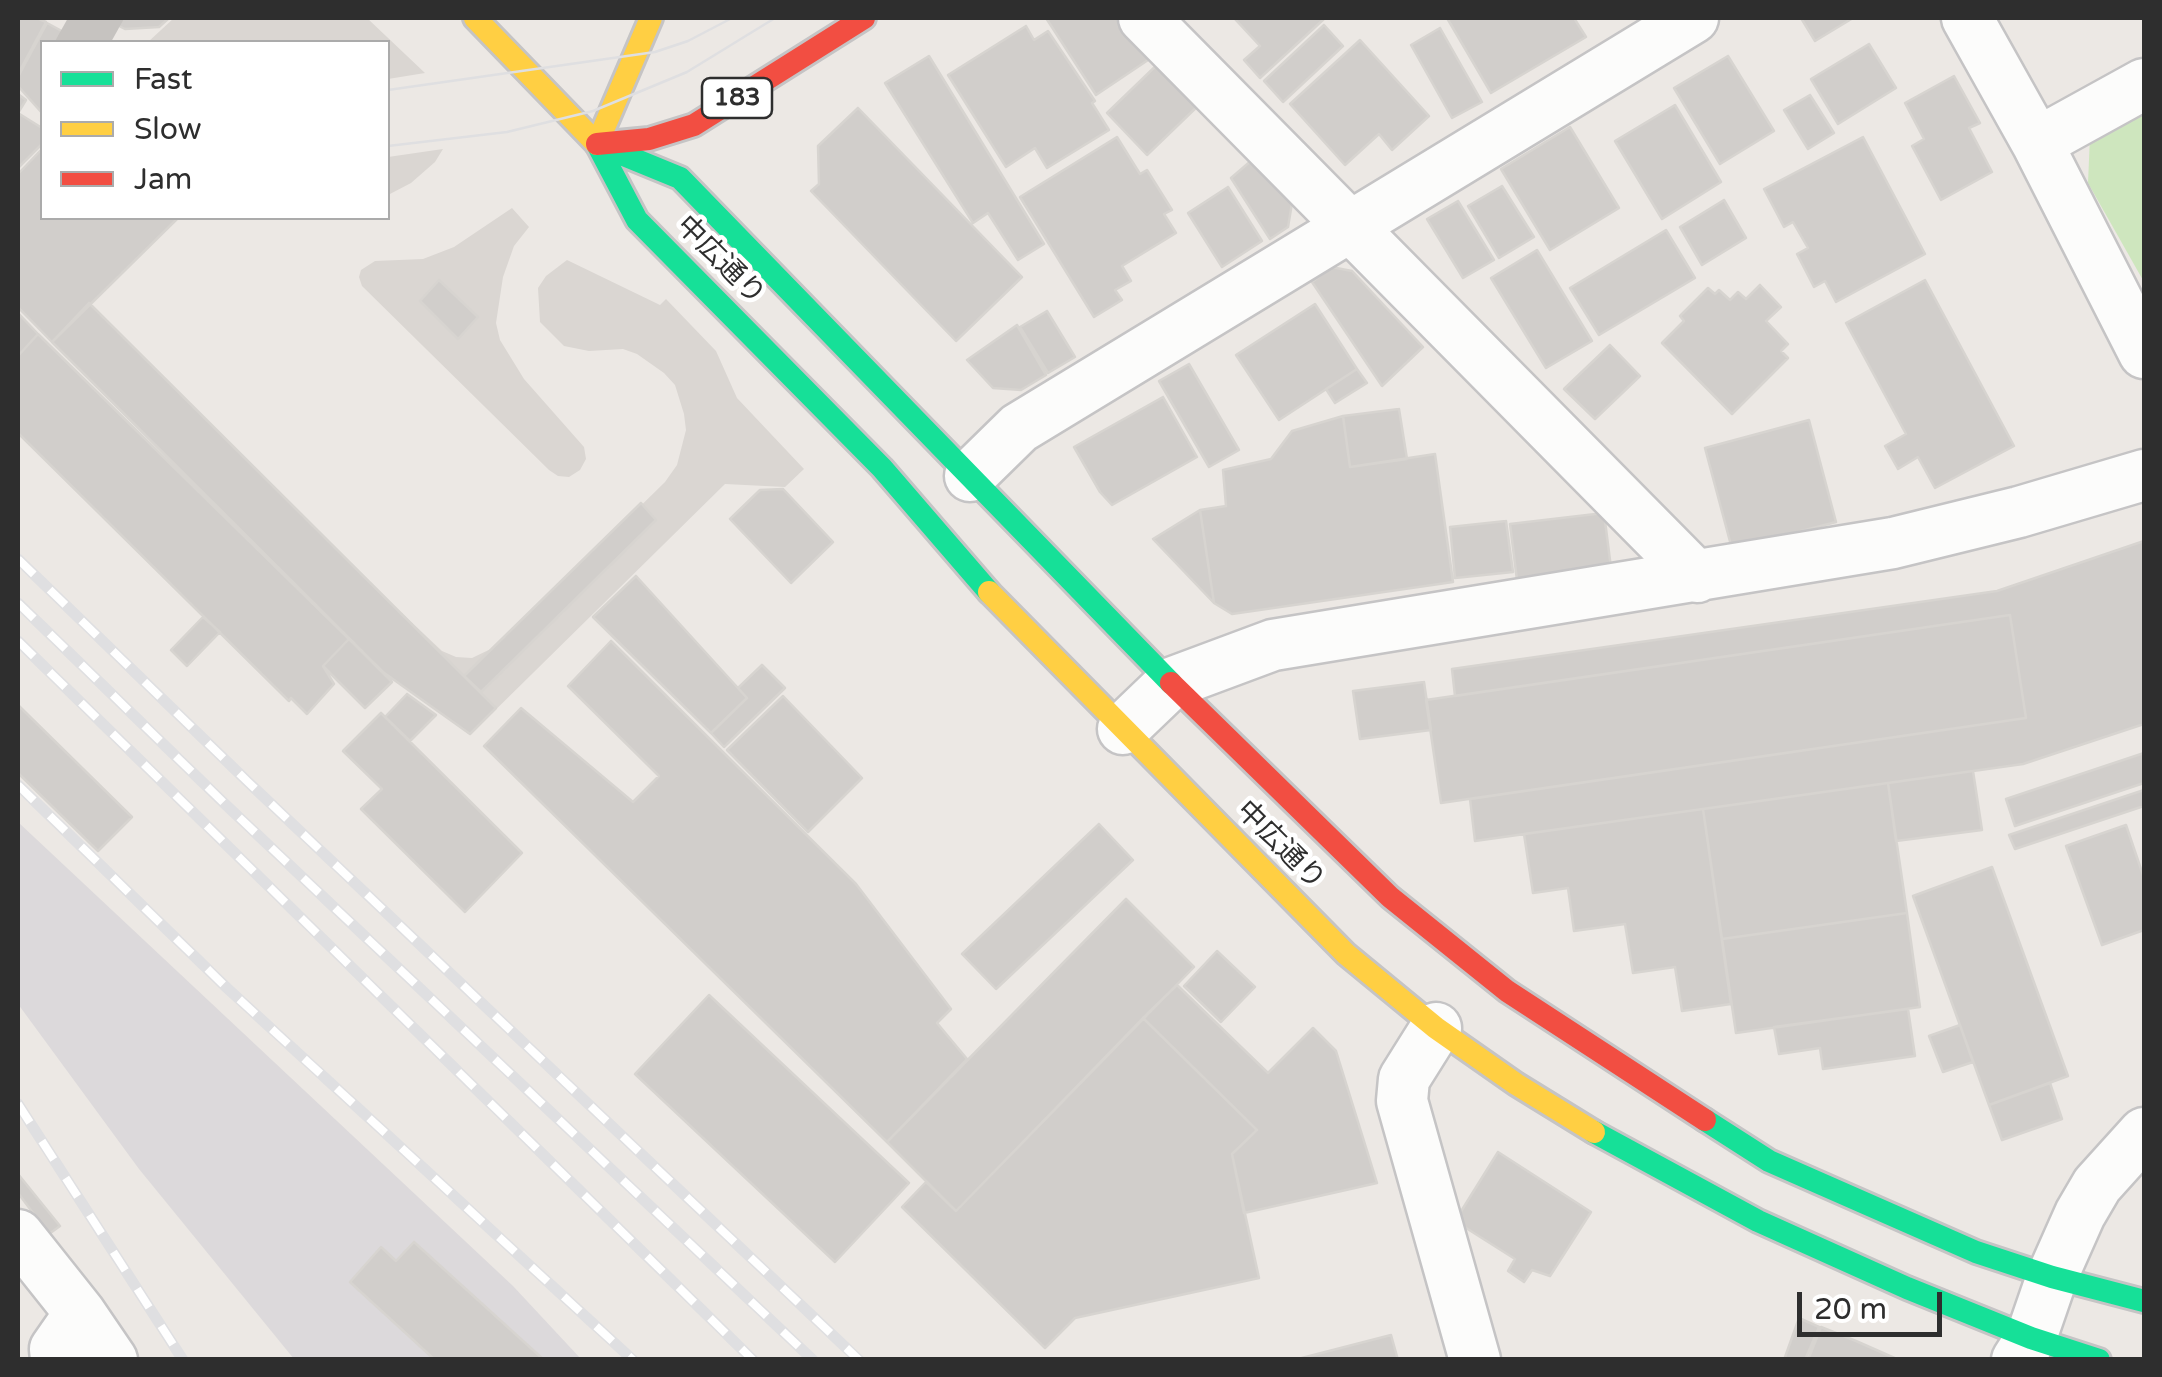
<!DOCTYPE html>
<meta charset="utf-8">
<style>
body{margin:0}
#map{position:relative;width:2162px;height:1377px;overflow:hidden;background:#ece8e4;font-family:"Varela Round",sans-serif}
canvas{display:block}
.frame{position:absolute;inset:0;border:20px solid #2e2e2e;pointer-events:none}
.legend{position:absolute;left:40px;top:40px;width:350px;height:180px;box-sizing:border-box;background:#fff;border:2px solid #ababab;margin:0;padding:12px 18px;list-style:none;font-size:30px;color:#2e2e2e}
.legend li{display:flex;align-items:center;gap:20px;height:50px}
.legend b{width:50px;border:2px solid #ababab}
.scale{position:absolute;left:1797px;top:1292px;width:145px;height:45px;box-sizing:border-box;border:5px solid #2e2e2e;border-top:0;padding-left:12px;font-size:30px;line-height:35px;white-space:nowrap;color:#2e2e2e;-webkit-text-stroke:8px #fff;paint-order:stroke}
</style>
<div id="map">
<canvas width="2162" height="1377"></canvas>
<div class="frame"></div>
<ul class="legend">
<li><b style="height:12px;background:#16e098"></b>Fast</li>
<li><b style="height:12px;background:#ffcf43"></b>Slow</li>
<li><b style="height:12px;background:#f24e42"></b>Jam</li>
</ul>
<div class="scale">20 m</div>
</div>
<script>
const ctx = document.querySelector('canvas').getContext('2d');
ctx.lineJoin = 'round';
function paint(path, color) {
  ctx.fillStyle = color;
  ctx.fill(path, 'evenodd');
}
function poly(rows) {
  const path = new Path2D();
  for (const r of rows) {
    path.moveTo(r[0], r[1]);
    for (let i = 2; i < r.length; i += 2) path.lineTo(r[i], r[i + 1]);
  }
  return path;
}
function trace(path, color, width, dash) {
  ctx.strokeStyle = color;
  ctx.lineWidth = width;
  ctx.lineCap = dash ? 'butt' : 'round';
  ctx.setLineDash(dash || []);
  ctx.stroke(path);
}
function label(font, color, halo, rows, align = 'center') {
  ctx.font = font + ' "Varela Round","Noto Sans JP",sans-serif';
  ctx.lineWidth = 9;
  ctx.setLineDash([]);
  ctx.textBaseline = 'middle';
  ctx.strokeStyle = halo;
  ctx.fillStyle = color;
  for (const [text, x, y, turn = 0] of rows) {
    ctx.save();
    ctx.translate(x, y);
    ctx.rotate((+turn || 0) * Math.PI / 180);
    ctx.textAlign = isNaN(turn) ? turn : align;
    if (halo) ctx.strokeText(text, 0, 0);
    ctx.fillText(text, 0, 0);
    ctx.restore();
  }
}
paint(poly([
 [18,822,513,1286,581,1359,294,1359,139,1169,18,1004]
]), '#dcd9db');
paint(poly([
 [2144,109,2144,282,2088,183,2090,136]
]), '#cee6be');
paint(poly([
 [174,18,367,18,425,73,388,79,388,42,148,42],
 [42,148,42,218,152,218,142,219,79,294,343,580,391,603,442,651,456,657,472,658,499,645,665,482,677,465,686,430,684,414,675,385,664,373,637,354,623,349,589,351,564,346,540,322,538,288,546,276,567,260,660,305,666,299,716,351,737,398,804,469,785,487,725,484,470,735,383,672,18,309,18,173],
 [443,149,435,162,411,183,388,195,388,157],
 [512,208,529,227,514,246,503,277,496,323,500,340,524,379,584,447,586,459,580,470,569,477,558,476,549,470,362,286,359,277,361,270,375,261,423,259,454,247]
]), '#dad6d2');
const building = poly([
 [18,18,37,18,46,22,18,74,18,18],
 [103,18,169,18,159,27,125,29,103,18],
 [1046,18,1123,18,1154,56,1096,95,1046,18],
 [1234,18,1325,18,1260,78,1244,60,1260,46,1234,18],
 [1447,18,1574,18,1586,37,1491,93,1447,18],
 [1801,18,1853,18,1815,41,1801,18],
 [47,23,82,42,42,42,42,113,18,86,18,77,47,23],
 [1324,25,1343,46,1283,102,1264,81,1324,25],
 [1026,26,1034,40,1048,31,1095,101,1092,103,1109,130,1047,168,1035,148,1006,167,948,75,1026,26],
 [1440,28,1482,102,1452,118,1411,45,1440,28],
 [1360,40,1429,116,1392,150,1379,134,1345,165,1290,104,1360,40],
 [1869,44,1896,88,1838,124,1811,79,1869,44],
 [929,56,1044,244,1018,260,988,213,973,223,885,83,929,56],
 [1728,56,1774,131,1720,164,1674,88,1728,56],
 [1162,60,1202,102,1147,155,1107,113,1162,60],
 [1954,76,1980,123,1969,128,1992,172,1941,200,1912,146,1924,139,1905,103,1954,76],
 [18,94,26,100,18,113,42,128,42,144,18,168,18,94],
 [1810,95,1834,133,1808,149,1784,110,1810,95],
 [1675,105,1721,182,1662,219,1615,141,1675,105],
 [858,108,1022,277,956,341,811,191,819,184,818,146,858,108],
 [1570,127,1619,208,1550,250,1501,169,1570,127],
 [1117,137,1140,174,1147,170,1172,210,1164,214,1176,233,1122,266,1131,281,1115,290,1122,300,1094,317,1020,197,1117,137],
 [1863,137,1925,254,1836,302,1825,281,1814,287,1797,254,1808,248,1793,222,1784,227,1764,189,1863,137],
 [42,149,42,218,178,218,52,342,18,307,18,174,42,149],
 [1252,160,1292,203,1288,227,1270,239,1231,178,1252,160],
 [1502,186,1534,237,1499,258,1468,206,1502,186],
 [1228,187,1262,241,1222,267,1188,213,1228,187],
 [1724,200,1746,238,1702,265,1680,227,1724,200],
 [1458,201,1494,260,1463,278,1427,219,1458,201],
 [1666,230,1695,278,1599,335,1570,288,1666,230],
 [1537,250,1592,341,1546,368,1491,278,1537,250],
 [1331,267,1352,271,1423,347,1382,386,1312,282,1331,267],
 [439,280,478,317,458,339,420,301,439,280],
 [1925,280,2014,446,1935,488,1918,457,1898,469,1885,446,1906,434,1846,323,1925,280],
 [1760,285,1781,307,1766,321,1788,344,1781,351,1788,358,1732,414,1662,343,1684,321,1680,316,1708,288,1715,294,1719,290,1730,300,1738,292,1746,299,1760,285],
 [89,303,496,708,470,734,383,672,52,342,89,303],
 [1315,304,1357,369,1279,420,1236,355,1315,304],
 [1047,311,1075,357,1048,373,1020,327,1047,311],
 [18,313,38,334,18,356,18,313],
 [1017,325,1046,375,1021,390,993,388,967,360,1017,325],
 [38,334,349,639,323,666,334,684,307,714,291,698,289,701,18,433,18,356,38,334],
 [1610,345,1640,376,1595,419,1564,389,1610,345],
 [1189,364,1239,450,1209,467,1159,381,1189,364],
 [1357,369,1367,383,1335,403,1326,389,1357,369],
 [1163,397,1197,457,1112,505,1100,492,1074,447,1163,397],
 [1399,409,1407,459,1350,467,1343,416,1399,409],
 [1343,416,1350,467,1435,454,1453,582,1232,614,1214,603,1200,510,1226,506,1223,470,1271,459,1292,431,1343,416],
 [1809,420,1836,522,1732,549,1705,448,1809,420],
 [783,489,833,542,791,583,730,519,760,490,783,489],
 [641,503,656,520,481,692,464,676,641,503],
 [1200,510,1214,603,1153,539,1200,510],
 [1604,513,1611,568,1517,580,1510,524,1604,513],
 [1506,521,1513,572,1455,578,1450,527,1506,521],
 [2144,541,2144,724,2023,764,1475,841,1470,799,2026,718,2010,615,1455,696,1452,669,1997,591,2144,541],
 [636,576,747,698,711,733,593,617,636,576],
 [2010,615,2026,718,1441,803,1426,700,2010,615],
 [203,617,220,632,187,666,171,650,203,617],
 [349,639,392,682,365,708,323,666,349,639],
 [611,641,856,884,951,1009,937,1023,967,1059,887,1142,484,746,521,708,633,802,659,776,568,686,611,641],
 [762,665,785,688,724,747,711,733,747,698,738,688,762,665],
 [1424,682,1431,730,1360,739,1353,691,1424,682],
 [407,694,436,715,410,741,385,717,407,694],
 [783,696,862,778,808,832,727,750,783,696],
 [18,705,132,817,98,851,18,773,18,705],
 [381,713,522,853,465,912,361,809,382,789,343,751,381,713],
 [2144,753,2144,783,2015,826,2006,799,2144,753],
 [1973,771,1982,830,1896,841,1888,783,1973,771],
 [1888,783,1907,913,1722,939,1703,809,1888,783],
 [2144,790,2144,806,2015,849,2009,835,2144,790],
 [1703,809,1731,1004,1682,1011,1675,967,1633,973,1625,924,1574,931,1568,888,1533,893,1524,834,1703,809],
 [1099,824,1133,860,996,989,962,954,1099,824],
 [2126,825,2144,878,2144,930,2102,945,2066,846,2126,825],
 [1992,867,2068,1076,1989,1105,1913,896,1992,867],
 [1126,899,1194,967,956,1211,887,1142,1126,899],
 [1907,913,1920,1007,1736,1033,1722,939,1907,913],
 [1217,951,1255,987,1221,1022,1184,986,1217,951],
 [1177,985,1268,1073,1313,1028,1336,1051,1377,1183,1244,1213,1232,1154,1257,1130,1143,1018,1177,985],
 [709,995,909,1183,835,1262,635,1074,709,995],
 [1908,1009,1915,1056,1823,1069,1820,1048,1779,1054,1774,1027,1908,1009],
 [1143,1018,1257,1130,1232,1154,1259,1278,1075,1318,1045,1348,902,1207,926,1182,956,1211,1143,1018],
 [1960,1025,1973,1062,1943,1072,1929,1036,1960,1025],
 [2050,1083,2062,1119,2002,1140,1989,1105,2050,1083],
 [1498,1152,1591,1212,1550,1276,1532,1270,1524,1282,1508,1271,1515,1259,1455,1221,1498,1152],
 [18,1174,60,1226,49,1234,18,1193,18,1174],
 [414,1242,544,1360,435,1360,350,1282,381,1247,396,1261,414,1242],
 [1799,1318,1819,1327,1805,1360,1784,1360,1799,1318],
 [1821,1327,1856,1341,1899,1360,1808,1360,1821,1327],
 [1391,1335,1398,1360,1294,1360,1391,1335]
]);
paint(building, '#d1cecb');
trace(building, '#d7d4d0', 2.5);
trace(poly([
 [68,18,111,42]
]), '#c6c3c0', 50, [50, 25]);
const street = poly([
 [1144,18,1697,577],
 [1967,18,2037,143,2144,353],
 [2037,143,2144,84],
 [970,476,1019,428,1693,18],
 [1123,729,1171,683,1273,645,1893,543,2019,512,2144,475],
 [1436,1028,1404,1079,1402,1101,1475,1360],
 [18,1235,80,1313,112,1360],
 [56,1360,55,1349,80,1313],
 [2017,1360,2031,1338,2052,1277,2080,1214,2097,1185,2144,1133]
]);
const fast = poly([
 [597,144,637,220,882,468,989,592],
 [597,144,680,178,1171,683],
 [1705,1120,1769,1161,1976,1252,2052,1277,2144,1301],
 [1594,1132,1758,1221,1907,1288,2031,1338,2099,1360]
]);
const slow = poly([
 [475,18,597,144],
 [597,144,651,18],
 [989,592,1346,954,1436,1028,1516,1084,1594,1132]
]);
const jam = poly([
 [597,144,649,139,694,125,864,18],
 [1171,683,1390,897,1507,991,1705,1120]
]);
trace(street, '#c5c4c5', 55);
trace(fast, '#c5c4c5', 28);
trace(slow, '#c5c4c5', 28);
trace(jam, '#c5c4c5', 28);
trace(street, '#fcfcfb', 50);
trace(fast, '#16e098', 22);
trace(slow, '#ffcf43', 22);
trace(jam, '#f24e42', 22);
trace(poly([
 [388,90,655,52,688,41,732,18],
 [388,146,507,132,593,111,687,72,775,18]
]), '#dfdfe1', 2.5);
const rail = poly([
 [18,559,248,782,859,1360],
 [18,603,226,805,813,1360],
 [18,641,753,1360],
 [18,785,227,988,633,1360],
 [18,1104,183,1360]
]);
trace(rail, '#dfdfe1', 11);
trace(rail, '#fff', 8, [22]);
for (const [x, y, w] of [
 [737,98,70]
]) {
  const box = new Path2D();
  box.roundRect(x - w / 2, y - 20, w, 40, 8);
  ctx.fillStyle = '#fff';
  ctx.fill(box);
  trace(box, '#2e2e2e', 2.5);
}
label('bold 25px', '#2e2e2e', null, [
 ["183",737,98]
]);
label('28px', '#2e2e2e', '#fff', [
 ["中広通り",720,261,45],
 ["中広通り",1280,846,45]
]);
</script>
